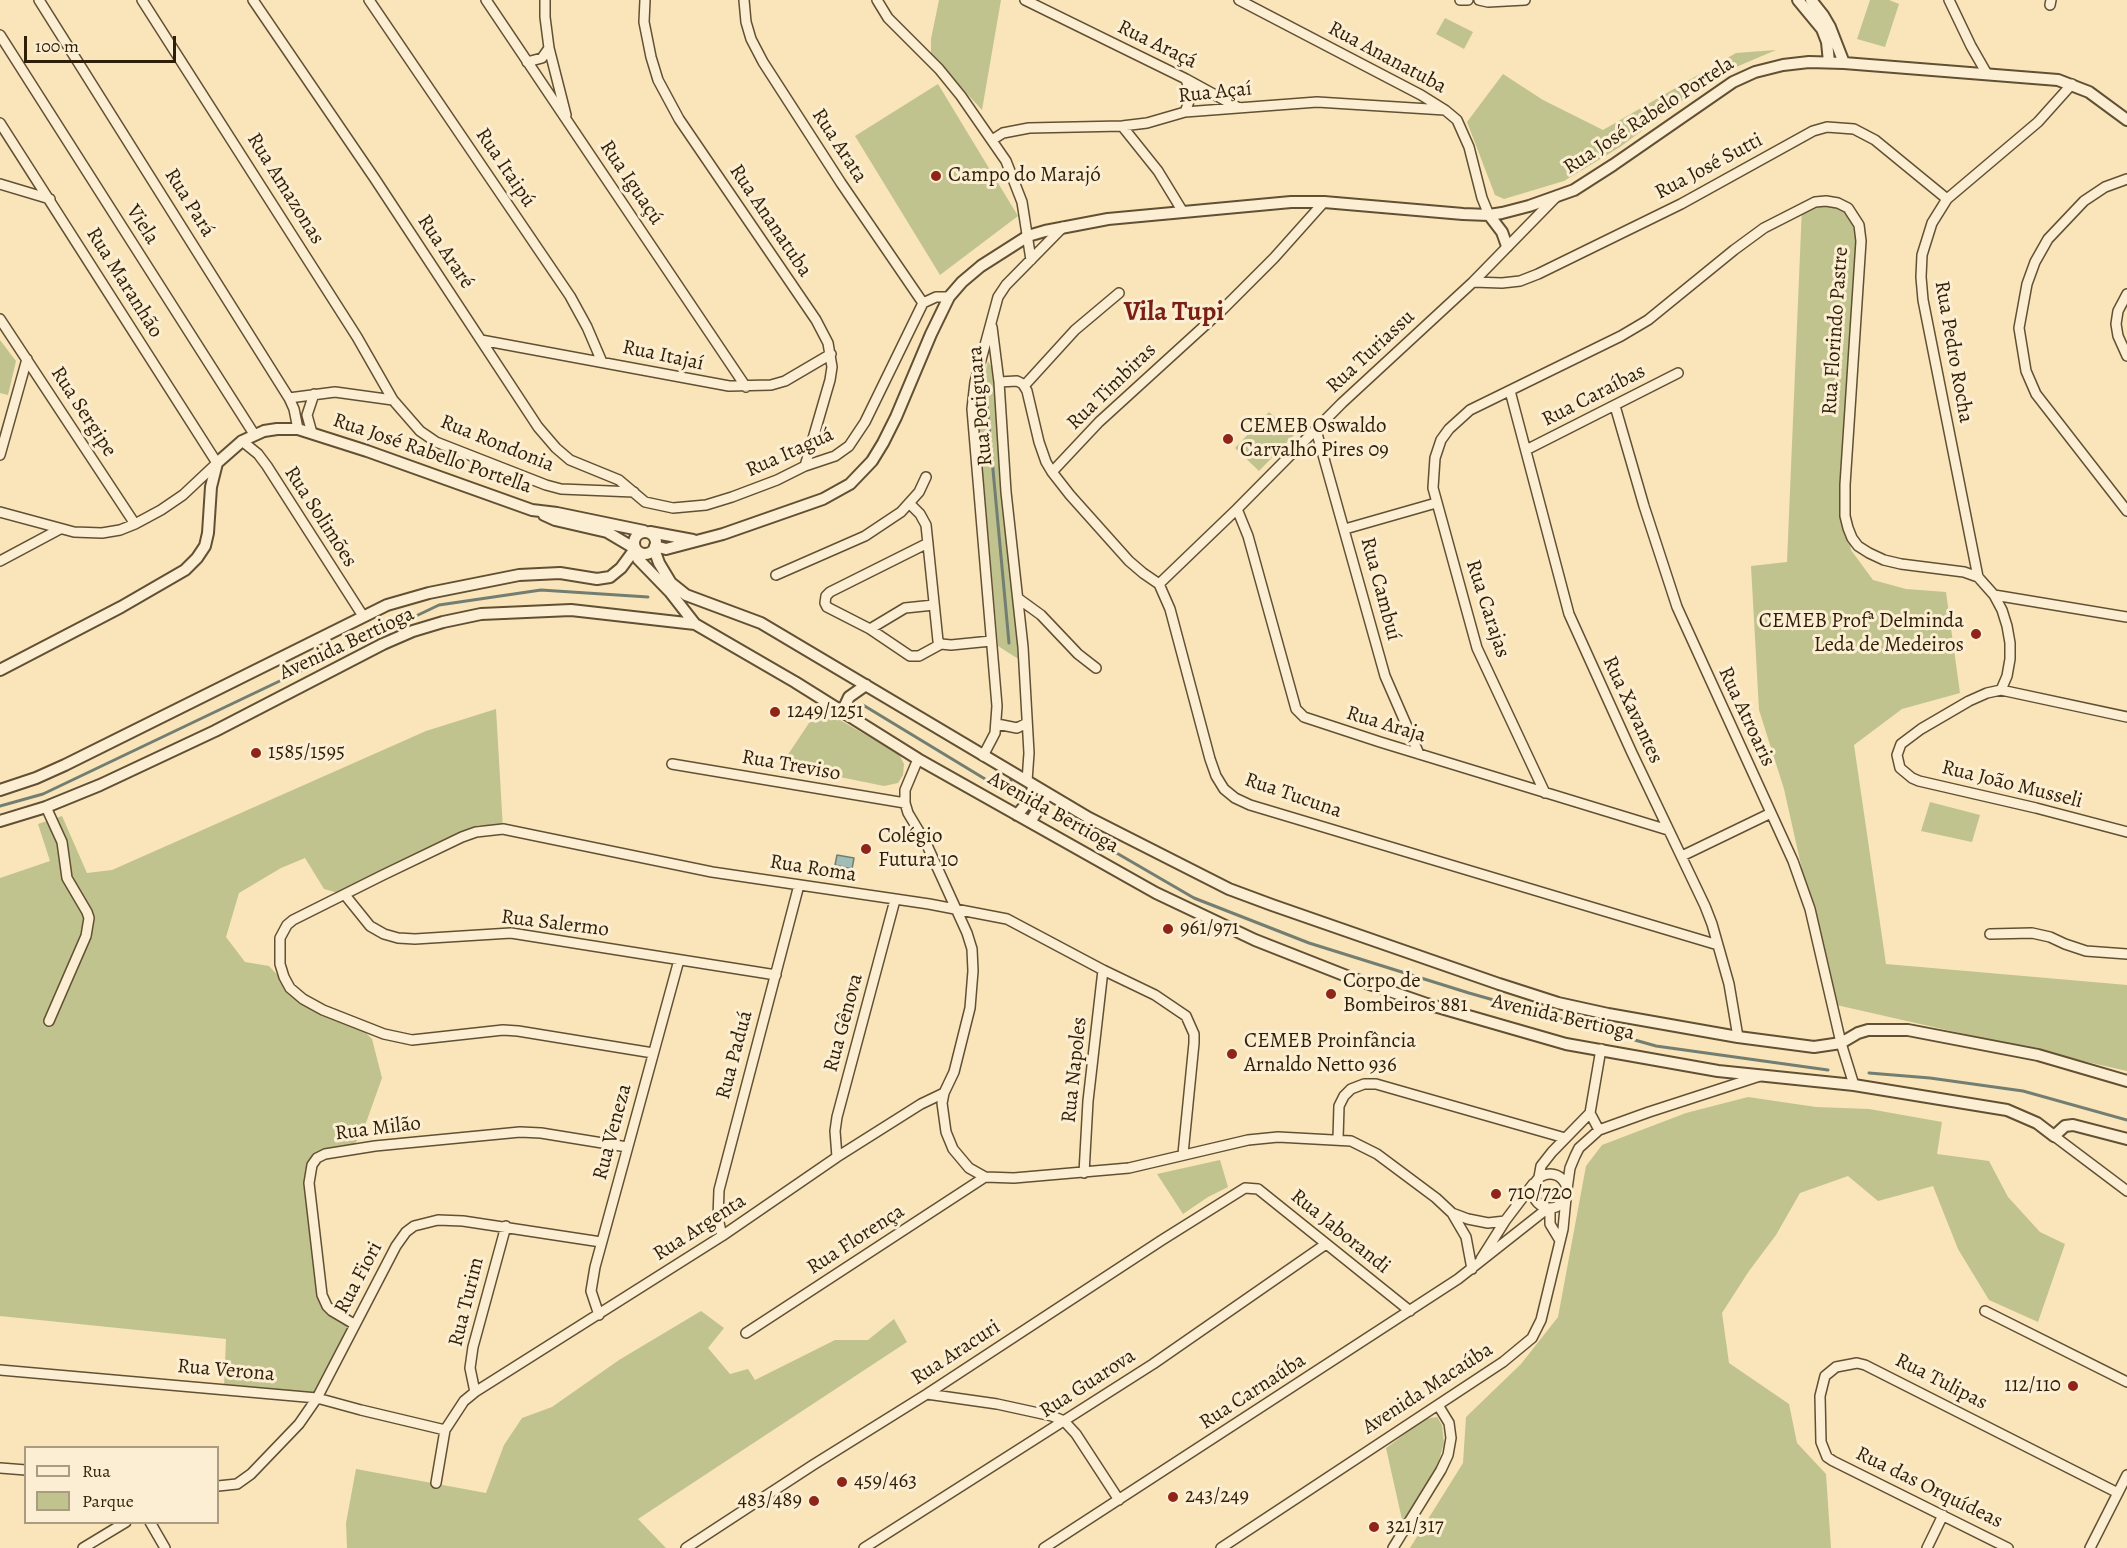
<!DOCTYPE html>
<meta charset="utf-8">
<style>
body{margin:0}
#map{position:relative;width:2127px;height:1548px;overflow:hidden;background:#f9e5b9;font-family:Alegreya,serif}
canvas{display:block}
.legend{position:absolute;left:24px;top:1446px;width:195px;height:78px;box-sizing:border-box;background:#fbeed2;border:2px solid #aa9b81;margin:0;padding:8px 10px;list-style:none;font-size:18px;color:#301f08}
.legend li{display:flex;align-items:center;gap:12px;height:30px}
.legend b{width:30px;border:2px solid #aa9b81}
.scale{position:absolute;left:24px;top:36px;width:152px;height:27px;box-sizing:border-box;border:3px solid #301f08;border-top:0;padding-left:8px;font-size:18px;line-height:21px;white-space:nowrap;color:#301f08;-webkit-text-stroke:4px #fbeed2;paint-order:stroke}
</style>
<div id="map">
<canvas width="2127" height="1548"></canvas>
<ul class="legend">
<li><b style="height:8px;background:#fbeed2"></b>Rua</li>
<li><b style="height:16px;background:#c0c38d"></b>Parque</li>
</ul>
<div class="scale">100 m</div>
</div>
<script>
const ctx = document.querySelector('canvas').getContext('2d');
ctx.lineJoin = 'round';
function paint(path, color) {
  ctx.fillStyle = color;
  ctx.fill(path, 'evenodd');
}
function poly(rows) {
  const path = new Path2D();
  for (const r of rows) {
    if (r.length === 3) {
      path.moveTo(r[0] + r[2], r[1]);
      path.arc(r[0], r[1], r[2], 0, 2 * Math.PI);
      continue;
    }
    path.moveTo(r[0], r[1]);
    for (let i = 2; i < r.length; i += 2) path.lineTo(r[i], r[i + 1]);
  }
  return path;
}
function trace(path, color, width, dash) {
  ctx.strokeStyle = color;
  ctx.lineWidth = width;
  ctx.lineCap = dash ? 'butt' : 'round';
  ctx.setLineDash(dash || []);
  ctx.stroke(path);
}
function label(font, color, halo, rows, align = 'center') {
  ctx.font = font + ' Alegreya,serif';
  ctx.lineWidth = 6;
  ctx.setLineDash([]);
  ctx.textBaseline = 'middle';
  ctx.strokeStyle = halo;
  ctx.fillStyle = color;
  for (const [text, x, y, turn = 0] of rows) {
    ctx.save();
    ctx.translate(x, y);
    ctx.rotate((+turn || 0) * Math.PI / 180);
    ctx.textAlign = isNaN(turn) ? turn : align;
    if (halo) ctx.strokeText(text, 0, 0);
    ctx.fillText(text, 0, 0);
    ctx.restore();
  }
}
paint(poly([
 [939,0,1001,0,982,110,931,55,931,39],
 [1870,0,1889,0,1899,4,1885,47,1857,39],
 [1445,18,1473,32,1464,49,1436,34],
 [1776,50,1715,76,1620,147,1564,181,1504,199,1495,195,1467,122,1503,74,1543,100,1603,130,1736,53],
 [938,84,1018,216,940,275,855,136],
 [1826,201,1855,217,1861,241,1848,528,1851,550,1873,580,1906,589,1946,592,1960,693,1902,709,1854,745,1886,964,2127,985,2127,1071,1832,1004,1784,789,1759,710,1751,566,1787,562,1802,207],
 [0,340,16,361,8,395,0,393],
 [988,361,992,368,1020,660,998,646,977,407],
 [1269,412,1294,435,1259,471,1235,448],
 [819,708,899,754,904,764,903,775,898,783,884,786,781,765],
 [496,709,503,829,478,825,462,837,345,895,324,889,305,858,281,868,239,893,226,937,245,962,269,966,290,988,356,1023,372,1039,382,1078,362,1134,350,1150,317,1158,309,1183,322,1295,338,1315,354,1324,317,1398,224,1388,226,1339,0,1316,0,878,50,861,38,824,62,816,87,873,112,870,426,731],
 [1930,802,1980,815,1972,842,1921,831],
 [1748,1097,1816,1107,1869,1109,1942,1122,1937,1154,1989,1161,2008,1197,2040,1232,2065,1244,2038,1322,1989,1300,1958,1249,1933,1186,1878,1201,1848,1176,1800,1193,1776,1235,1749,1271,1722,1313,1729,1363,1789,1404,1797,1443,1826,1474,1831,1548,1410,1548,1463,1463,1466,1417,1521,1364,1558,1317,1586,1166,1602,1145,1686,1113],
 [1220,1160,1228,1187,1208,1197,1183,1214,1157,1174],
 [701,1311,724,1328,708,1348,730,1374,748,1369,755,1380,835,1340,868,1340,894,1319,907,1342,638,1519,666,1548,347,1548,346,1523,356,1469,486,1493,504,1445,522,1418,552,1407,619,1360],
 [1437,1417,1442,1425,1444,1443,1436,1471,1403,1524,1386,1448,1425,1419]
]), '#c0c38d');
const water = poly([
 [837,855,854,858,852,869,835,865,837,855]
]);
paint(water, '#a0bdb8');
trace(water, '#737e72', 1.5);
trace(poly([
 [986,394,1009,643],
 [863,705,1023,802],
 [1009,793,1011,779],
 [0,806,43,794,439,605,541,590,648,597],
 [1089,837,1194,898,1309,943,1469,993,1656,1046,1828,1070],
 [1869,1073,1930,1078,2023,1091,2127,1120]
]), '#737e72', 3);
const minor = poly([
 [39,0,289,398,294,409,298,429],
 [142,0,357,337,393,400,420,431,436,442,546,485,561,489,634,492],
 [253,0,375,179,538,427,556,448,570,460,619,480,645,502,673,508,706,505,732,497,777,480,805,466,835,456,849,446,865,422,923,303,936,297,949,297],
 [369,0,570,296,587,327,602,362],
 [486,0,746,387],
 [545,0,545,17,549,48,566,115],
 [645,0,644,22,651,57,658,80,679,119,816,320,828,343,832,367,830,380,805,466],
 [744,0,746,22,751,39,763,62,841,183,923,303],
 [877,0,888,18,939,69,961,96,1006,161,1022,202,1031,260],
 [1025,0,1186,79,1239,108],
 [1239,0,1421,95,1445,110,1457,120,1469,147,1482,198,1489,215],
 [1460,0,1468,0],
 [1479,0,1488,2,1525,0],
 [1949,0,1971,46,1987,74],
 [2050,5,2051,0],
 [0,35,254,434],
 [527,62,542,58,549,48],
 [1185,112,1191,96,1186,79],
 [0,123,217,463,183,495,161,510,135,524,120,530,102,533,74,532,0,512],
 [1122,126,1158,171,1183,212],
 [992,140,1003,133,1029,128,1122,126,1147,123,1185,112,1317,102,1445,110],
 [2127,179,2105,187,2084,201,2048,239,2035,262,2027,284,2019,328,2026,371,2036,394,2127,511],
 [0,184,50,199],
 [1473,282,1502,283,1520,281,1538,274,1681,204,1813,131,1827,127,1854,129,1875,140,1947,199],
 [2127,294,2118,311,2116,324,2118,336,2127,356],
 [0,319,135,524],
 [992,327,999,382,1006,492,1023,647,1029,753,1027,781],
 [481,340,729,386,771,385,785,381,831,354],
 [999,382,1017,381,1023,384,1027,391,1039,442,1046,462,1052,472,1070,495,1129,561,1143,573,1159,584,1170,609,1210,759,1216,776,1224,789,1235,798,1250,805,1718,945],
 [1024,386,1075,330,1119,293],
 [1510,391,1569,614,1632,753,1705,906,1712,924,1729,984,1738,1037],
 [289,398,335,392,393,400],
 [1615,406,1644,506,1677,607,1793,861,1810,909,1841,1043,1854,1085],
 [1316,430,1385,676,1419,754],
 [312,433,307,415,314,394],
 [242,441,258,454,267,466,363,616],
 [1526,450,1678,373],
 [0,455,27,359],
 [1052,472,1099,422,1223,309,1274,258,1324,202],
 [909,503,920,514,926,525,938,641,941,644,951,645,991,641],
 [1237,509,1248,536,1296,709,1304,717,1380,742,1668,830],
 [1345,529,1436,503],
 [928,543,830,592,826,596,825,603,827,607,870,629,910,656,919,656,941,644],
 [0,561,60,529],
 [776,575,865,536,901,512,919,492,926,477],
 [1978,577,1923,300,1921,277,1922,255,1932,223,1947,199,2038,122,2072,84],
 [1159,584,1237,509,1342,403,1473,282,1557,196],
 [1994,595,2127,617],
 [1019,599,1041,615,1078,654,1096,668],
 [870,629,905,608,934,605],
 [2127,717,2001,690,1987,693,1969,701,1921,729,1901,744,1897,755,1900,768,1912,778,1919,781,2036,808,2127,832],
 [997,724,1017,728,1027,723],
 [983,756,995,733,997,706,972,409,975,382,998,297,1006,285,1063,227],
 [918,759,905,790,905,803,908,813,926,843,967,933,972,949,973,971,970,1008,954,1072,944,1093,942,1103,946,1132,953,1149,969,1168,985,1177,1014,1178,1129,1168,1248,1140,1278,1137,1351,1141,1377,1154,1436,1198,1452,1213,1466,1237,1472,1269],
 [672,764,905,803],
 [1545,793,1477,648,1433,488,1435,458,1441,440,1449,429,1470,410,1621,336,1648,320,1734,250,1764,228,1815,202,1826,201,1838,203,1848,208,1859,225,1861,241,1845,485,1845,516,1848,528,1852,538,1858,546,1869,553,1884,560,1901,564,1964,572,1978,577,1994,595,2002,610,2007,626,2010,643,2010,659,2007,676,2001,690],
 [46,807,62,842,67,878,87,912,89,918,86,936,49,1021],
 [1682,856,1771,813],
 [345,895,370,926,384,934,398,938,415,939,511,933,776,975],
 [1990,934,2032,933,2050,937,2065,944,2086,951,2127,954],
 [653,1053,518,1031,503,1030,412,1040,384,1034,323,1010,303,999,290,988,284,977,280,964,280,938,287,925,293,920,383,875,462,837,476,832,503,829,712,872,929,904,1007,919,1103,970,1155,995,1186,1016,1194,1034,1194,1043,1183,1154],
 [1599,1130,1590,1113,1601,1049],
 [2054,1136,2127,1191],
 [1338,1139,1339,1106,1344,1096,1351,1089,1364,1084,1376,1084,1565,1138],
 [837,1157,835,1131,837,1117,895,900],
 [1084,1173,1088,1101,1103,970],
 [1550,1191,17],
 [1539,1177,1541,1166,1552,1152,1590,1113],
 [1567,1189,1570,1168,1575,1156,1579,1148,1599,1130,1649,1112,1760,1076],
 [1550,1208,1550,1224,1559,1239],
 [1452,1213,1468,1219,1488,1223,1505,1221],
 [722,1236,718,1218,719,1190,799,885],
 [1481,1259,1505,1221,1533,1184],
 [1985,1311,2127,1382],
 [599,1315,591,1291,595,1267,679,960],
 [354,1324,332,1311,327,1306,322,1295,309,1183,312,1165,317,1158,325,1154,375,1146,520,1132,541,1133,627,1147],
 [746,1333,985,1177],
 [0,1370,317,1398,361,1410,445,1430],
 [475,1392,722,1236,837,1157,921,1104,944,1093],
 [927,1394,997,1404,1052,1416,1064,1421,1076,1434,1119,1500],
 [0,1468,26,1470],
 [436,1483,445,1430,464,1401,475,1392,470,1368,473,1347,506,1226],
 [218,1486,237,1484,251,1474,299,1424,317,1398,396,1246,406,1232,414,1226,438,1220,463,1221,601,1242],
 [150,1522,165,1548],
 [83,1548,126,1522],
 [686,1548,813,1465,927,1394,1162,1240,1245,1188,1258,1189,1263,1193,1410,1311],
 [864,1548,1153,1364,1326,1244],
 [1044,1548,1458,1279,1548,1208],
 [1221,1548,1503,1362,1532,1338,1541,1320,1563,1229,1566,1198],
 [1393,1548,1441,1470,1448,1455,1451,1438,1449,1423,1438,1405],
 [1927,1548,1943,1515],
 [2008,1548,1833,1461,1827,1457,1821,1442,1820,1396,1825,1376,1836,1367,1857,1363,1865,1365,2118,1493],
 [2090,1548,2127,1475]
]);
const tertiary = poly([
 [1798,0,1822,29,1827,42,1829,62],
 [1811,0,1823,15,1830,27,1844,63],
 [1489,215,1502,232,1507,246],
 [544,515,555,520,607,532,634,548],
 [645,543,11],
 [650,532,693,540],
 [655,546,666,549,723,534,823,499,850,484,872,461,883,443,896,417,931,334,949,297,962,282,981,266,1028,236,1045,231,1108,219,1291,202,1324,202,1463,214,1489,215,1502,213,1529,206,1574,190,1613,165,1733,82,1755,72,1783,65,1809,62,1844,63,2058,80,2089,92,2127,120],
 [654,549,659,563,671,583,686,595,761,623,1089,818,1229,889,1272,905,1499,984,1558,1003,1608,1014,1738,1037,1814,1047,1841,1043,1858,1033,1868,1030,1908,1030,2038,1055,2127,1081],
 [637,551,638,559,670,592,695,624],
 [0,670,121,607,185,570,197,558,205,546,208,533,211,487,217,463,242,441,264,431,277,429,298,429,367,451,532,510,557,513,644,531],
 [842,712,849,697,866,685],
 [0,790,36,778,65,765,387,605,429,593,519,575,560,573,597,579,610,577,621,568,635,549],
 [1017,815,1027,803,1034,786],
 [0,821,46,807,100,785,215,731,383,644,413,631,443,622,481,614,571,610,695,624,795,682,918,759,1156,893,1255,940,1349,977,1427,1004,1566,1044,1718,1071,1854,1085,2007,1110,2037,1123,2054,1136,2065,1126,2073,1125,2127,1139],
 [1030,822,1048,794]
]);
trace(minor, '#625034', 12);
trace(tertiary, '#625034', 14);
trace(minor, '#fbeed2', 9);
trace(tertiary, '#fbeed2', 10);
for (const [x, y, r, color] of [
 [936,176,6,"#8f2418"],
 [1228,439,6,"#8f2418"],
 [1976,634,6,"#8f2418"],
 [775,712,6,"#8f2418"],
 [256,753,6,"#8f2418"],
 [866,849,6,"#8f2418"],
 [1168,929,6,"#8f2418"],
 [1331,994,6,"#8f2418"],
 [1232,1054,6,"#8f2418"],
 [1496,1194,6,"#8f2418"],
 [2073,1386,6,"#8f2418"],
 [842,1482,6,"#8f2418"],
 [1173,1497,6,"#8f2418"],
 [814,1501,6,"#8f2418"],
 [1374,1527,6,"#8f2418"]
]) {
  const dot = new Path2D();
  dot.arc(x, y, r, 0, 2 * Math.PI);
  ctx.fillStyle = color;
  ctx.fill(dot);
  trace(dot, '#fbeed2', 2);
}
label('21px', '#301f08', '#fbeed2', [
 ["Rua Araçá",1157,45,26],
 ["Rua Ananatuba",1387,58,28],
 ["Rua Açaí",1215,93,-6],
 ["Rua José Rabelo Portela",1649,116,-33],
 ["Rua Arata",839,146,57],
 ["Rua José Sutti",1709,167,-28],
 ["Rua Itaipú",505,168,56],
 ["Rua Iguaçú",631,183,56],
 ["Rua Amazonas",285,189,58],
 ["Rua Pará",189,203,58],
 ["Rua Ananatuba",770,221,56],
 ["Viela",142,225,57],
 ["Rua Araré",445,252,56],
 ["Rua Maranhão",124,283,58],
 ["Rua Florindo Pastre",1836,331,-86],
 ["Rua Turiassu",1371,352,-43],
 ["Rua Pedro Rocha",1953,352,80],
 ["Rua Itajaí",663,356,12],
 ["Rua Timbiras",1112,387,-44],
 ["Rua Caraíbas",1594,396,-27],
 ["Rua Potiguara",981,406,-95],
 ["Rua Sergipe",83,412,57],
 ["Rua Rondonia",497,444,22],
 ["Rua Itaguá",790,453,-24],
 ["Rua José Rabello Portella",432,454,19],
 ["Rua Solimões",320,517,57],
 ["Rua Cambuí",1380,589,75],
 ["Rua Carajas",1487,609,72],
 ["Avenida Bertioga",347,644,-25],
 ["Rua Xavantes",1632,710,65],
 ["Rua Atroaris",1746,717,65],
 ["Rua Araja",1386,725,17],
 ["Rua Treviso",791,766,10],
 ["Rua João Musseli",2012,785,14],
 ["Rua Tucuna",1293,796,19],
 ["Avenida Bertioga",1053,813,29],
 ["Rua Roma",813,869,9],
 ["Rua Salermo",555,924,7],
 ["Avenida Bertioga",1563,1018,13],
 ["Rua Gênova",844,1023,-75],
 ["Rua Paduá",735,1055,-75],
 ["Rua Napoles",1075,1070,-84],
 ["Rua Milão",378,1129,-7],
 ["Rua Veneza",613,1132,-75],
 ["Rua Argenta",700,1228,-33],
 ["Rua Jaborandi",1340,1232,39],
 ["Rua Florença",856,1240,-33],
 ["Rua Fiori",359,1278,-62],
 ["Rua Turim",467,1302,-76],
 ["Rua Aracuri",956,1353,-33],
 ["Rua Verona",226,1371,5],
 ["Rua Tulipas",1941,1382,27],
 ["Rua Guarova",1088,1384,-33],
 ["Avenida Macaúba",1428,1389,-33],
 ["Rua Carnaúba",1253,1392,-33],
 ["Rua das Orquídeas",1929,1488,26]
]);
label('21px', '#301f08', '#fbeed2', [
 ["Campo do Marajó",948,176],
 ["CEMEB Oswaldo",1240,427],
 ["Carvalho Pires 09",1240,451],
 ["CEMEB Profª Delminda",1964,622,"right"],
 ["Leda de Medeiros",1964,646,"right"],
 ["1249/1251",787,712],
 ["1585/1595",268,753],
 ["Colégio",878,837],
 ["Futura 10",878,861],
 ["961/971",1180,929],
 ["Corpo de",1343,982],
 ["Bombeiros 881",1343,1006],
 ["CEMEB Proinfância",1244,1042],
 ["Arnaldo Netto 936",1244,1066],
 ["710/720",1508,1194],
 ["112/110",2061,1386,"right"],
 ["459/463",854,1482],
 ["243/249",1185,1497],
 ["483/489",802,1501,"right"],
 ["321/317",1386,1527]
], 'left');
label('bold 27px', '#7a1f14', '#fbeed2', [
 ["Vila Tupi",1174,313]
]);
</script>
